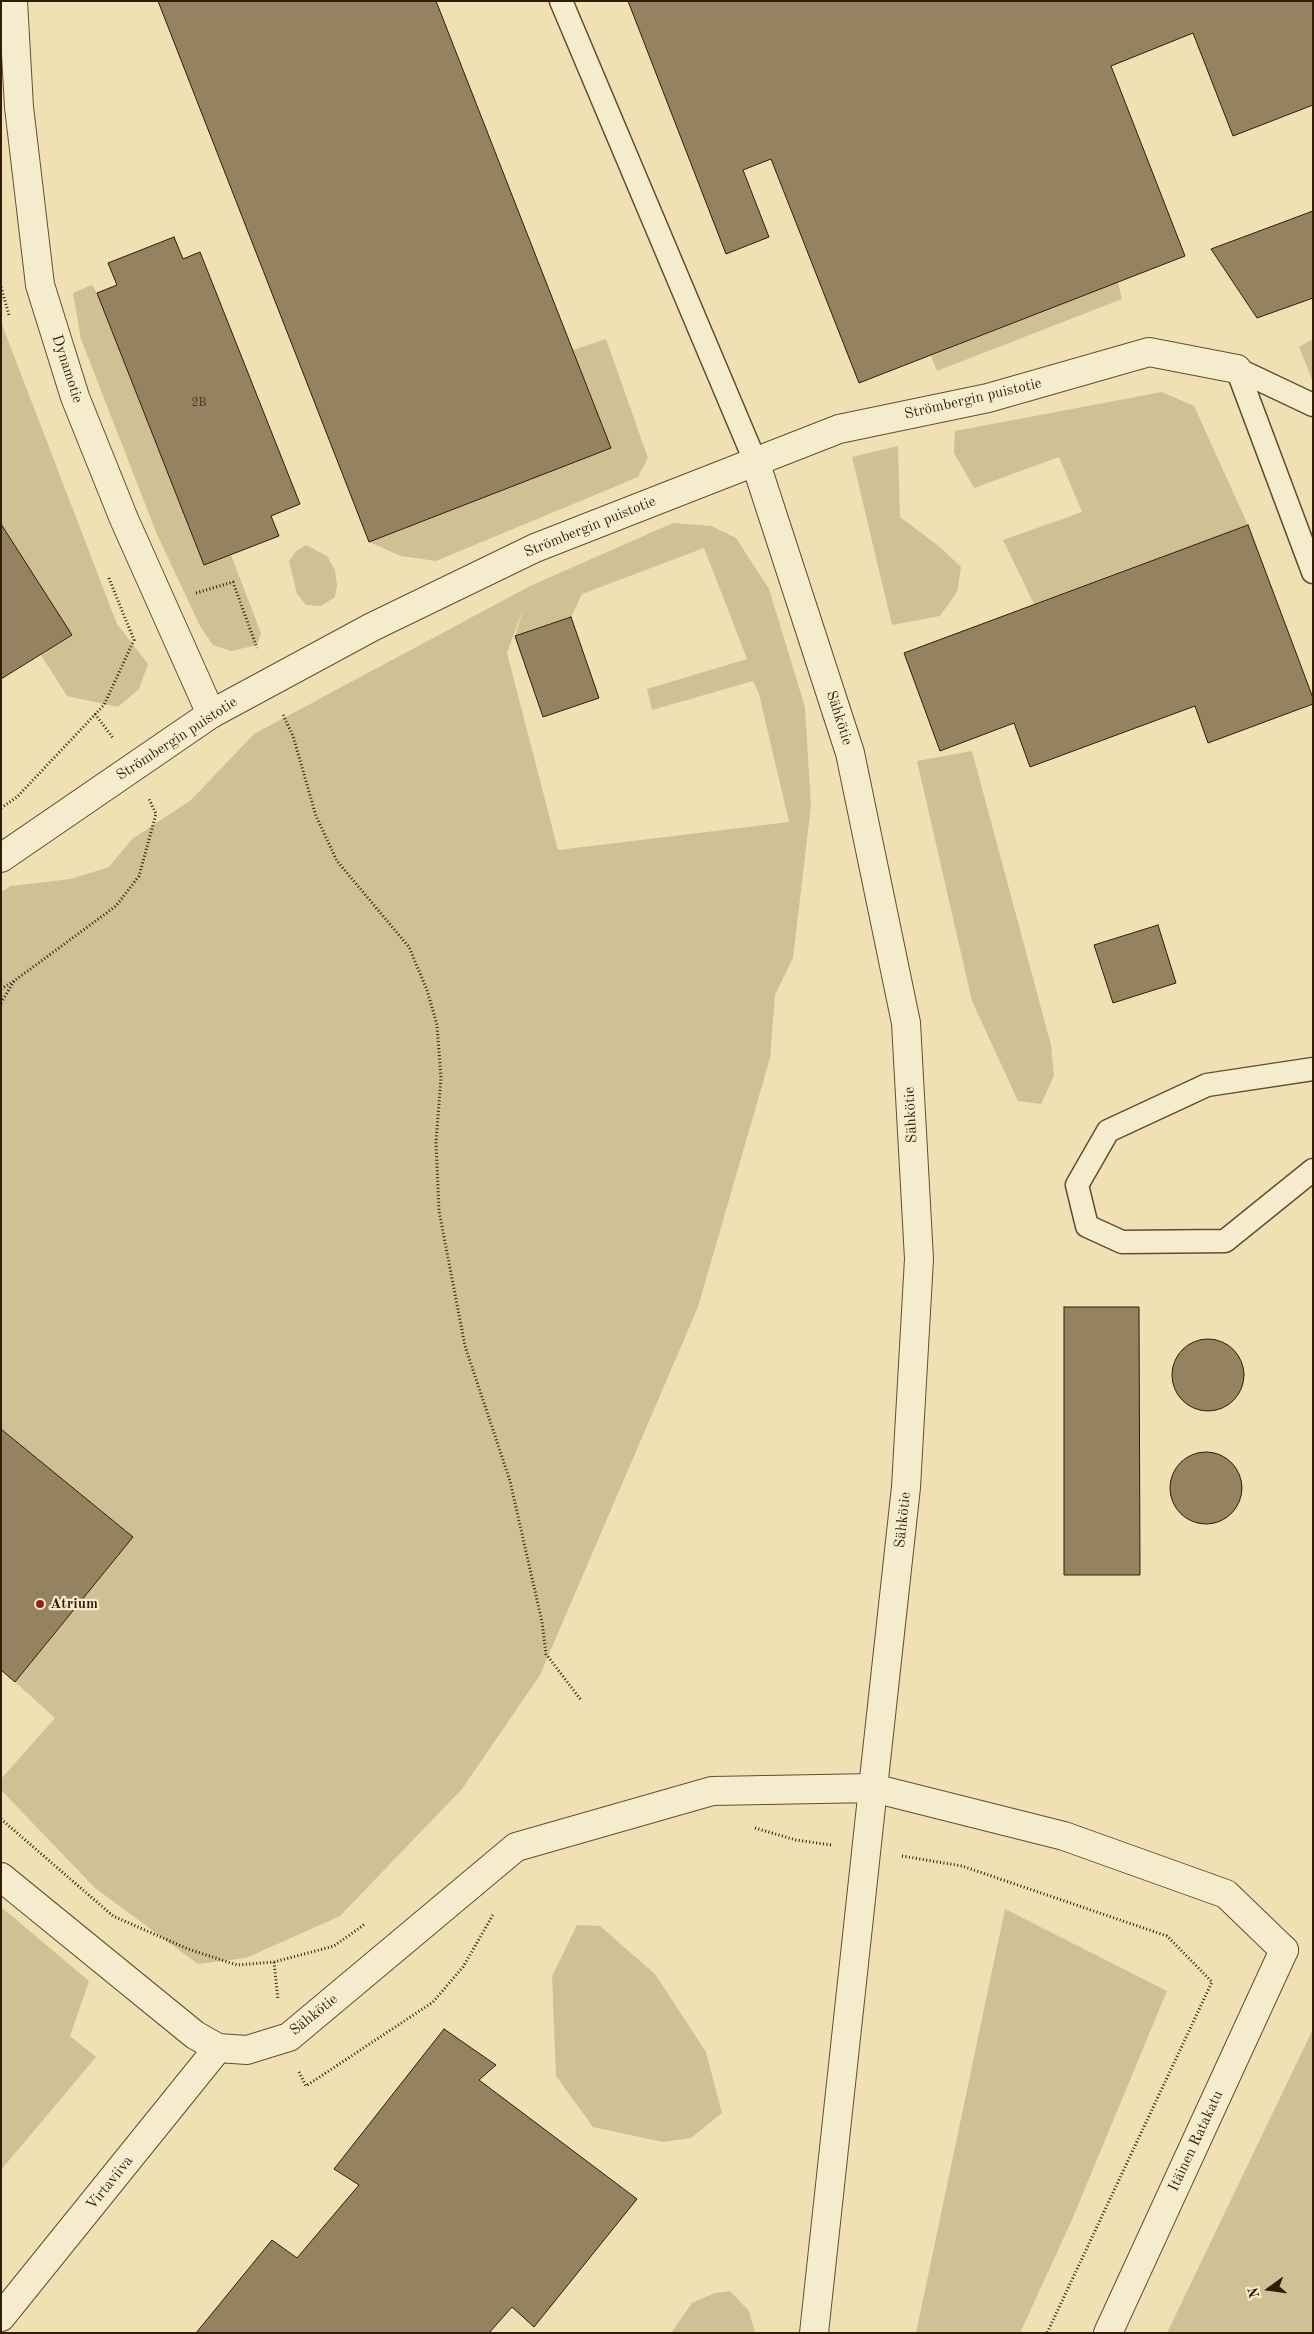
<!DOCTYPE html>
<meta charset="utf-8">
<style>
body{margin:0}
#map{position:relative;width:1314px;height:2334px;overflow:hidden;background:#f0e1b4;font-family:"Old Standard TT",serif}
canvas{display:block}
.frame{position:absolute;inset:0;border:2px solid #321c05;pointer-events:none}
.north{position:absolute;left:1244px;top:2264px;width:50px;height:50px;-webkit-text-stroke:4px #f5ecce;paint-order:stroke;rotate:256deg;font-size:14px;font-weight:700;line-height:20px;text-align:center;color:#321c05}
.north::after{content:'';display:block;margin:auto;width:18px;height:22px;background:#321c05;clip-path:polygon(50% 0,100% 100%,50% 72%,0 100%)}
</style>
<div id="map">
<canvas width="1314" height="2334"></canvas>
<div class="frame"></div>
<div class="north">N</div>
</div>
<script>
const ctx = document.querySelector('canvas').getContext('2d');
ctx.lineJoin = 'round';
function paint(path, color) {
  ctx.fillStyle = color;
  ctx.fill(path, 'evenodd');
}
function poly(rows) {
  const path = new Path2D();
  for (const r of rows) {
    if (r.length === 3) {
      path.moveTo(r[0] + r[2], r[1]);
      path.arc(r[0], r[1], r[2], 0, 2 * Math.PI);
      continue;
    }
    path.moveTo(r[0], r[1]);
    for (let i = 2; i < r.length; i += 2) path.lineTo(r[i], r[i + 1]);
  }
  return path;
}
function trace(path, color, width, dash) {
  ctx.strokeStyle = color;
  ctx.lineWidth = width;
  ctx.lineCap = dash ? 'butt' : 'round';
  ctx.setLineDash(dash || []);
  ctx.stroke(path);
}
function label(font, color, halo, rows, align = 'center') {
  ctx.font = font + ' "Old Standard TT",serif';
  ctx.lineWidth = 4.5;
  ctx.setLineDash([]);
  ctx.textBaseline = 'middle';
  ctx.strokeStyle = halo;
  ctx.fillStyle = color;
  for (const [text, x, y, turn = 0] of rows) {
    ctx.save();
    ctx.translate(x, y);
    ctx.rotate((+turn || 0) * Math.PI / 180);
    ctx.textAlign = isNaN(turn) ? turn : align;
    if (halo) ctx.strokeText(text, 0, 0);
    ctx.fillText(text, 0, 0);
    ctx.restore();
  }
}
paint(poly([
 [1118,282,1122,299,937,371,931,356],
 [92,285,97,293,204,565,231,555,261,633,257,645,231,651,213,645,200,626,156,532,81,339,73,293],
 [1,322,117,624,148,664,139,689,118,707,67,696,41,655,71,635,1,524],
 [606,339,648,458,638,477,436,561,401,556,369,542,610,448,573,350],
 [1313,339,1313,382,1299,347],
 [1162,392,1194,406,1248,525,1034,604,1003,540,1082,512,1059,457,974,488,954,453,955,431],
 [898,446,900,517,940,547,961,567,957,592,940,616,892,625,852,457],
 [673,523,711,526,736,538,769,589,805,707,811,806,793,958,775,995,770,1058,698,1307,540,1675,462,1789,340,1916,246,1958,198,1964,95,1888,1,1790,1,1779,55,1718,15,1682,133,1537,1,1429,1,892,11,886,71,879,109,867,132,839,191,800,254,734,530,586],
 [704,548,747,659,647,689,652,710,753,681,759,694,789,822,558,850,507,653,524,606,515,636,571,617,582,594],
 [306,545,327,556,335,570,337,585,335,597,321,606,306,605,297,594,289,561,296,551],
 [972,751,1051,1045,1054,1076,1041,1104,1018,1101,972,1001,917,761],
 [1,1907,89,1981,70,2036,96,2057,1,2170],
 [1005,1909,1167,1991,1071,2222,1020,2333,916,2333],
 [577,1925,600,1926,655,1974,706,2052,722,2113,691,2138,663,2142,593,2127,556,2076,552,1976],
 [1313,2029,1313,2333,1167,2333],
 [730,2291,749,2311,755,2333,671,2333,692,2303,715,2293]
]), '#d0c096');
const building = poly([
 [158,1,436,1,611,448,369,542,158,1],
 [628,1,1313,1,1313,105,1233,136,1193,33,1111,66,1185,256,859,383,771,159,743,170,769,237,726,254,628,1],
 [1313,211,1313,298,1257,318,1211,249,1313,211],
 [174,237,183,259,200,252,300,504,271,516,279,536,204,565,97,293,117,285,108,263,174,237],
 [1,524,72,635,1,679,1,524],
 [1248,525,1313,698,1313,704,1208,743,1195,706,1030,767,1014,723,940,751,904,653,1248,525],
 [571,617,599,698,543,717,515,636,571,617],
 [1158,925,1176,983,1113,1003,1094,945,1158,925],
 [1064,1307,1139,1307,1140,1575,1064,1575,1064,1307],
 [1208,1375,36],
 [1,1429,133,1537,15,1682,1,1670,1,1429],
 [1206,1488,36],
 [444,2029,496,2065,479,2080,637,2199,534,2327,512,2307,489,2333,196,2333,272,2240,297,2258,359,2185,334,2169,444,2029]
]);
paint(building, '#958260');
trace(building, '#321c05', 1);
const service = poly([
 [561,1,755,461],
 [1237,369,1313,572],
 [1237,369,1313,405],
 [1313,1069,1207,1085,1108,1131,1077,1185,1087,1226,1122,1242,1225,1241,1313,1170]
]);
const minor = poly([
 [755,461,850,753,906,1023,919,1259,906,1487,873,1788,1064,1836,1226,1894,1284,1950],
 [211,714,372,627,535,548,839,429,988,398,1149,352,1237,369],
 [1,1877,195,2035,218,2048,247,2050,289,2037,516,1847,712,1791,873,1788,814,2333],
 [1,2317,218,2048]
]);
const tertiary = poly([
 [1,858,211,714,124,519,75,397,40,285,19,107,13,1],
 [1108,2333,1284,1950]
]);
trace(service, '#624d31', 25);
trace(minor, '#624d31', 30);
trace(tertiary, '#624d31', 30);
trace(poly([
 [1,287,9,315],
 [196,593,233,582,257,648],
 [95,714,113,738],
 [283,715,293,736,316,816,337,861,409,947,427,990,437,1025,441,1078,436,1142,439,1211,465,1346,510,1481,542,1622,546,1654,581,1700],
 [1,808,17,797,104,705,134,640,108,576],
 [1,989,14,981],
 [1,1003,14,981,116,906,139,876,156,814,149,799],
 [1,1819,113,1916,188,1949,237,1965,274,1962,334,1946,365,1924],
 [755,1828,796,1840,831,1845],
 [902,1856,962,1866,1167,1936,1212,1982,1047,2333],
 [274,1962,278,2000],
 [299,2072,306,2086,433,2002,463,1967,494,1913]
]), '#321c05', 3, [1, 2.5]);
trace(service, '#f5ecce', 22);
trace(minor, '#f5ecce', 28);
trace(tertiary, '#f5ecce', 28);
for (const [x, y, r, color] of [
 [40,1604,5,"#8f2418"]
]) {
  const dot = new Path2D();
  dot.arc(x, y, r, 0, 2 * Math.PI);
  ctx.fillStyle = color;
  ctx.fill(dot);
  trace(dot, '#f5ecce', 2);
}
label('12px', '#4b361c', null, [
 ["2B",199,403]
]);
label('15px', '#321c05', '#f5ecce', [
 ["Dynamotie",67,369,72],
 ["Strömbergin puistotie",973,399,-13],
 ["Strömbergin puistotie",590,527,-22],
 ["Sähkötie",839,718,72],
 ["Strömbergin puistotie",177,739,-33],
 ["Sähkötie",911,1115,-93],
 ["Sähkötie",903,1520,-84],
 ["Sähkötie",314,2015,-39],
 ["Itäinen Ratakatu",1196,2141,-65],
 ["Virtaviiva",110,2183,-51]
]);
label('bold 15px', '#321c05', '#f5ecce', [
 ["Atrium",50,1604]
], 'left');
</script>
